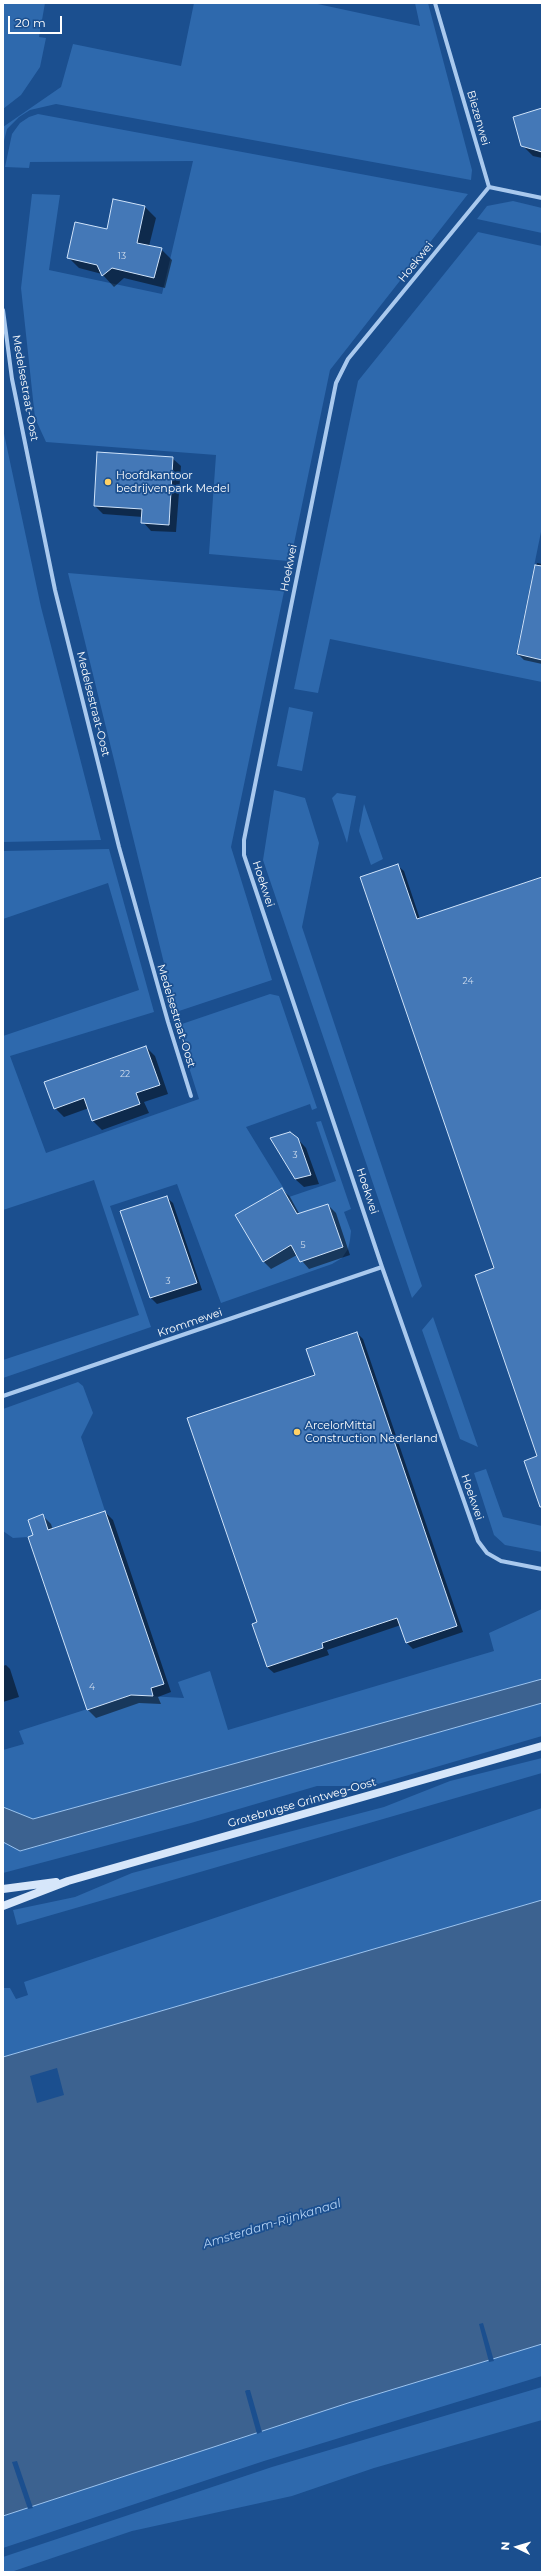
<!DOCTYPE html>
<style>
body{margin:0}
#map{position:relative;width:545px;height:2575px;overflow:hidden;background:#1b4f8f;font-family:Montserrat,sans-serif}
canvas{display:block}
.frame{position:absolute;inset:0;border:4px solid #fff;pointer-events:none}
.north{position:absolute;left:497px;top:2527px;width:40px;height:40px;-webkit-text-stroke:3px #1b4f8f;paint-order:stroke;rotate:275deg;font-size:11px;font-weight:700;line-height:16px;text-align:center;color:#fff}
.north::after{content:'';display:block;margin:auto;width:14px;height:18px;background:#fff;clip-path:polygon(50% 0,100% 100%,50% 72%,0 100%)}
.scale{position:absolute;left:8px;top:16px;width:54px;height:18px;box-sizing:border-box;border:2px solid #fff;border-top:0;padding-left:5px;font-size:12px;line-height:14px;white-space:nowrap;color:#fff;-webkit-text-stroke:3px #1b4f8f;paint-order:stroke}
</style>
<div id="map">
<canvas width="545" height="2575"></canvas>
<div class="frame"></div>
<div class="north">N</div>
<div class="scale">20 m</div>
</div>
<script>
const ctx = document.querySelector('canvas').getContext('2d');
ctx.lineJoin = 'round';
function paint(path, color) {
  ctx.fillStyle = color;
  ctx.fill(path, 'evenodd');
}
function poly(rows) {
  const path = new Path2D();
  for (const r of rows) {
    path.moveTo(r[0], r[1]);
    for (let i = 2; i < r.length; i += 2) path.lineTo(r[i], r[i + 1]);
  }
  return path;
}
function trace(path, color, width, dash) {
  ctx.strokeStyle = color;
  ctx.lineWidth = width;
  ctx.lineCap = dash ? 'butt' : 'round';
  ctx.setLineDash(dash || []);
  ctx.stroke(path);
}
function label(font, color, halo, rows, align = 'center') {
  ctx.font = font + ' Montserrat,sans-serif';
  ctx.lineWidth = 3.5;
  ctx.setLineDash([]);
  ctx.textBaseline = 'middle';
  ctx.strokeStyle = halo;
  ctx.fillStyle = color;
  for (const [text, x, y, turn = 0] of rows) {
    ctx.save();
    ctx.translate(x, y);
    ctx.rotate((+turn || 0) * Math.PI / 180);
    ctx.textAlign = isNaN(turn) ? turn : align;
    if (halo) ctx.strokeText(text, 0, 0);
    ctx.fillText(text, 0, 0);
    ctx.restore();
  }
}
paint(poly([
 [3,3,45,3,39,37,46,38,40,67,21,95,3,109],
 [194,3,313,3,420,26,415,3,428,3,472,170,471,180,56,104,30,110,19,117,7,129,3,145,3,127,61,87,73,44,181,66],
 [38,114,468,194,330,370,231,847,272,980,176,1012,68,573,281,591,288,561,209,554,216,455,46,442,35,418,21,288,32,194,60,195,49,270,162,294,193,161,30,162,29,168,5,167,12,134,20,123,29,117],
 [513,201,542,208,542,233,477,219,487,206],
 [478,232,542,246,542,527,516,655,542,660,542,682,330,639,318,693,294,689,358,381],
 [3,429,41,607,101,840,3,842],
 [289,707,313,712,302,771,277,766],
 [274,790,305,798,319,843,302,927,422,1286,412,1298,263,860],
 [337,793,356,796,347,843,332,798],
 [364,804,383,859,371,865,359,831],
 [109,849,154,1012,10,1056,46,1153,199,1099,176,1026,270,994,279,996,317,1108,312,1110,310,1104,246,1127,289,1197,336,1181,316,1122,321,1121,351,1209,344,1212,351,1231,350,1240,348,1249,342,1258,332,1264,221,1303,177,1184,110,1206,151,1327,3,1378,3,1360,139,1315,94,1180,3,1210,3,1036,139,990,108,883,3,919,3,851],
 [433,1317,478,1447,460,1439,422,1330],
 [78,1382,83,1386,93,1413,81,1437,105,1511,28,1537,13,1538,3,1531,3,1409],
 [486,1469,503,1517,542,1526,542,1552,505,1545,494,1535,474,1473],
 [542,1609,542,1679,33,1819,3,1807,3,1750,24,1744,19,1731,131,1695,184,1698,178,1682,210,1671,228,1730,494,1651,489,1633],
 [542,1703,542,1736,371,1786,317,1786,191,1823,3,1873,3,1842,21,1851],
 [542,1758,542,1773,17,1925,13,1910,75,1897,132,1873,384,1807,450,1781],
 [542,1808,542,1900,3,2057,3,1988,10,1988,16,1999,28,1995,24,1982],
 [542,2344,542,2376,264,2461,3,2548,3,2516,348,2403],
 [542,2387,542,2420,374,2468,292,2496,132,2531,11,2572,3,2572,3,2557,272,2467]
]), '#2e69ad');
const water = poly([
 [542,1679,542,1703,20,1851,3,1842,3,1807,33,1819,542,1679],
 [542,1900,542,2344,348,2403,3,2516,3,2057,542,1900]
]);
paint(water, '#3c6290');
trace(water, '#9cc4f0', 1);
paint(poly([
 [57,2068,64,2095,37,2103,30,2076],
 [483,2323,494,2361,489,2362,479,2324],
 [247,2390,250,2390,262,2432,257,2434,245,2391],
 [17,2461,33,2508,28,2509,12,2462]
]), '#1b4f8f');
paint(poly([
 [542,109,542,158,533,156,524,147,514,117],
 [145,207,156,218,149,246,161,249,172,260,165,288,124,278,114,287,102,274,79,268,68,257],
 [172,458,181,466,176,532,151,531,143,522,143,517,103,514,95,506],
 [537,563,542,564,542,664,524,660,518,654],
 [397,865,404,871,420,919,542,877,542,1510,525,1461,538,1456],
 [146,1047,155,1056,168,1094,144,1102,149,1113,102,1130,93,1121,89,1108,64,1117,55,1108],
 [287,1134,293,1134,306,1148,319,1184,304,1187,295,1179],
 [282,1189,290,1197,300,1215,328,1205,336,1213,350,1255,309,1269,297,1255,271,1269,263,1261],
 [166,1197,173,1203,202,1290,157,1304,151,1298,121,1212],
 [357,1333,363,1339,463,1632,413,1649,407,1643,401,1625,327,1650,329,1655,274,1673,267,1667,253,1625,258,1623,316,1375],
 [105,1512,113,1520,171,1692,158,1697,161,1704,139,1703,96,1718,88,1710,34,1536,43,1516,51,1524,53,1530],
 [6,1665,10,1669,19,1697,3,1702,3,1666]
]), '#0007');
const building = poly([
 [542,108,542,152,521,146,513,117,542,108],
 [113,199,145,206,137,243,162,248,154,278,112,268,102,276,97,265,67,258,75,222,107,229,113,199],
 [97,452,173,457,169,525,141,523,142,509,94,506,97,452],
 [535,565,542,566,542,660,517,654,535,565],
 [398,864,417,919,542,877,542,1507,540,1507,524,1461,537,1456,475,1275,494,1268,360,877,398,864],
 [146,1046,160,1085,136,1093,140,1104,92,1121,84,1098,54,1109,44,1082,146,1046],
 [290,1132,298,1138,311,1175,295,1179,270,1138,290,1132],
 [282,1188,297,1214,328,1204,343,1247,300,1262,291,1245,263,1262,235,1215,282,1188],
 [167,1196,197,1283,150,1298,120,1211,167,1196],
 [357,1332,457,1626,406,1643,397,1618,322,1643,323,1648,267,1667,252,1624,257,1622,187,1418,315,1375,306,1349,357,1332],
 [105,1511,164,1684,151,1688,153,1696,131,1695,87,1710,28,1537,33,1535,28,1520,43,1514,48,1530,105,1511]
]);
paint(building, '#4478b7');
trace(building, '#cfe3fa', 1);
trace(poly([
 [435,3,489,187],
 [489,187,348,359,336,383,257,775,244,840,244,855,382,1267,478,1541,487,1553,501,1561,542,1569],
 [489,187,542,198],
 [3,310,12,379,55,590,119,847,168,1022,191,1096],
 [3,1396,382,1267]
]), '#a9c9ee', 4);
trace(poly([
 [3,1889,56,1882],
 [3,1906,68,1881,542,1746]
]), '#d6e6fa', 8);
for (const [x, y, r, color] of [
 [108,482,4,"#ffd166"],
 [297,1432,4,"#ffd166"]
]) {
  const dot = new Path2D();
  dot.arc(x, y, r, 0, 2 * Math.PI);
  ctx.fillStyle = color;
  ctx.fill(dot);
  trace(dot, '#1b4f8f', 1.5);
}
label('9px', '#d0dded', null, [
 ["13",122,256],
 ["24",468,981],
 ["22",125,1074],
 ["3",295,1155],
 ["5",303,1245],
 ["3",168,1281],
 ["4",92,1687]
]);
label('11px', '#fff', '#1b4f8f', [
 ["Biezenwei",478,118,74],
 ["Hoekwei",416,262,-51],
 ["Medelsestraat-Oost",25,388,80],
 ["Hoekwei",289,568,-79],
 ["Medelsestraat-Oost",93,704,76],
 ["Hoekwei",263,884,72],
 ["Medelsestraat-Oost",176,1016,73],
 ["Hoekwei",367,1191,72],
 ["Krommewei",190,1323,-19],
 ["Hoekwei",472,1497,71],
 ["Grotebrugse Grintweg-Oost",302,1803,-16]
]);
label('11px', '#fff', '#1b4f8f', [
 ["Hoofdkantoor",116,476],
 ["bedrijvenpark Medel",116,489],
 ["ArcelorMittal",305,1426],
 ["Construction Nederland",305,1439]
], 'left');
label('italic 12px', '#b5d3f5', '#1b4f8f', [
 ["Amsterdam-Rijnkanaal",272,2224,-17]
]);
</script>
